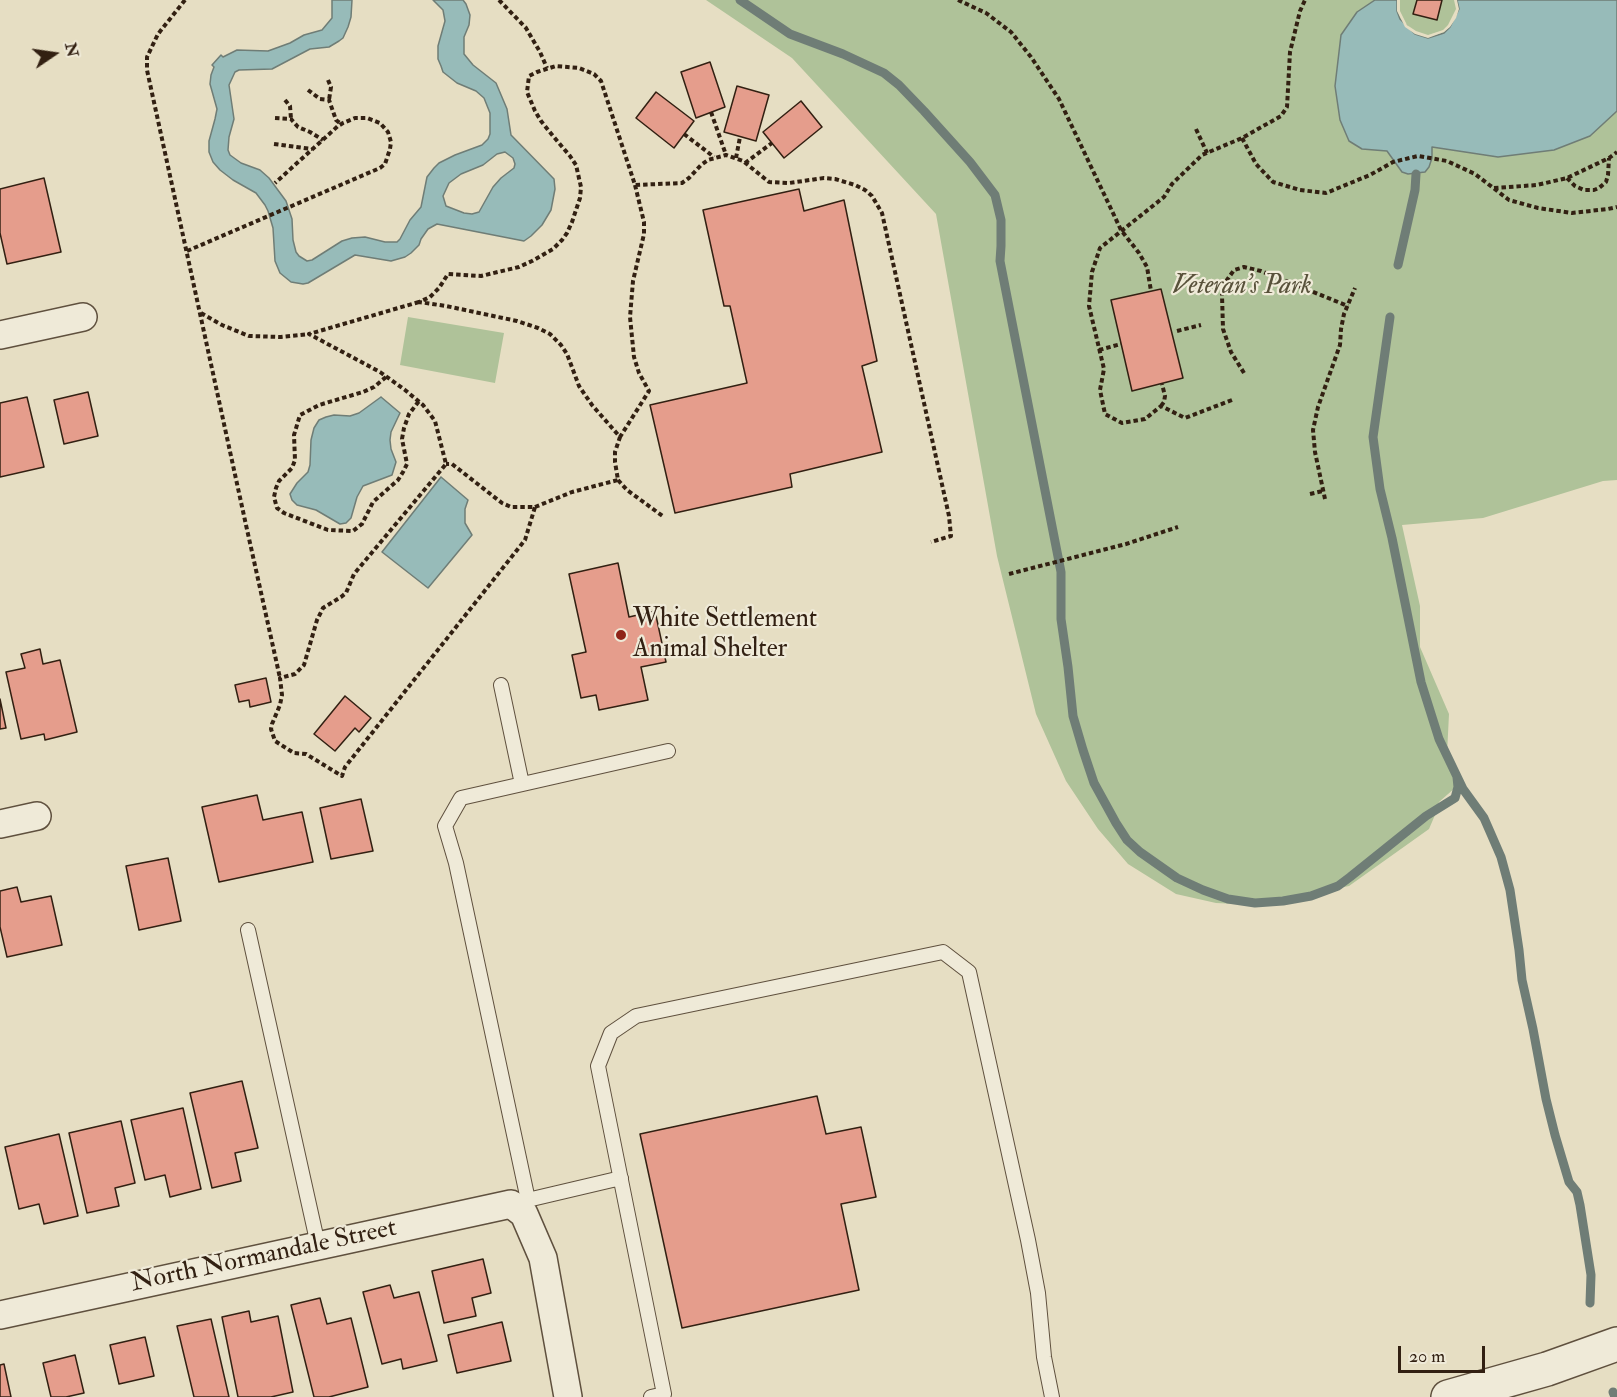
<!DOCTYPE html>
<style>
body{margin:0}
#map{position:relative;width:1617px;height:1397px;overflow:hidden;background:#e6dec3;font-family:"IM FELL Double Pica",serif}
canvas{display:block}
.north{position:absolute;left:24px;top:24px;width:60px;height:60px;-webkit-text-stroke:4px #efead8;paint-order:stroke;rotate:77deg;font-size:16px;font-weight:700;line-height:24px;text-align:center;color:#322012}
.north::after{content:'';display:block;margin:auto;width:21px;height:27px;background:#322012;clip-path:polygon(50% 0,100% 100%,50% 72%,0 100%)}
.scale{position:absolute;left:1398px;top:1346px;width:87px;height:27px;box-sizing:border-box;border:3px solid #322012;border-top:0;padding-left:8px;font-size:18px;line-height:21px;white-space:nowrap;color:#322012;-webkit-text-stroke:4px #efead8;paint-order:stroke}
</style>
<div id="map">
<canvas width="1617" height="1397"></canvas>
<div class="north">N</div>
<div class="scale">20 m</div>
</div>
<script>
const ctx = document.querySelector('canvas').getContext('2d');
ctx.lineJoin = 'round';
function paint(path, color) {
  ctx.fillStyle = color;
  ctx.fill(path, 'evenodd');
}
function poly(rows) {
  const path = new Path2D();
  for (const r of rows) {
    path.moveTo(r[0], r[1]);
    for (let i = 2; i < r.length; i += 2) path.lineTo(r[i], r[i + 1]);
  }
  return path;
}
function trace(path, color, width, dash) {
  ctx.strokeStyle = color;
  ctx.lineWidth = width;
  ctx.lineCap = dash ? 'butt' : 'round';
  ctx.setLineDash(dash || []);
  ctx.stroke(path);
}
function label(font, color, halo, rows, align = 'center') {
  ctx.font = font + ' "IM FELL Double Pica",serif';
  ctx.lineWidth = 4.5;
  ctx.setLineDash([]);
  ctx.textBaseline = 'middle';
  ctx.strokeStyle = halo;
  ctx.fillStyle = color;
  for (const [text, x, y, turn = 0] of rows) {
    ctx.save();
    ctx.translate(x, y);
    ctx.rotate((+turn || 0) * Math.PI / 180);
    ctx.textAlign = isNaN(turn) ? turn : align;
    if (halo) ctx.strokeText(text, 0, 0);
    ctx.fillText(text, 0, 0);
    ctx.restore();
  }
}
paint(poly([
 [706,0,1617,0,1617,480,1603,481,1483,518,1402,525,1420,606,1420,647,1449,714,1447,754,1456,787,1439,802,1435,815,1429,829,1349,886,1257,905,1216,903,1176,894,1128,864,1098,829,1066,781,1036,714,997,556,936,214,792,58],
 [408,317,504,333,495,383,400,365]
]), '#afc299');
const water = poly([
 [332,0,352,0,351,17,348,27,343,38,339,41,329,47,310,49,272,69,239,70,235,72,229,85,234,119,229,137,228,150,230,155,241,163,260,170,269,178,286,201,292,219,293,240,296,252,299,256,307,261,312,260,342,241,352,238,365,237,385,242,397,242,400,239,410,220,421,207,427,177,434,168,439,163,455,155,482,145,488,139,490,134,490,113,484,98,476,91,457,83,443,72,441,66,438,59,438,46,445,21,443,10,433,0,463,0,466,4,470,15,469,25,464,37,464,54,473,65,496,83,507,109,511,135,554,179,555,189,551,210,542,225,531,236,524,241,437,224,428,229,421,239,419,245,411,253,405,257,391,261,355,255,308,283,303,284,291,282,280,273,275,261,273,228,268,211,265,205,256,193,233,180,220,170,213,162,209,152,209,141,215,119,217,109,210,84,211,75,214,67,212,65,221,55,223,57,237,50,268,51,290,43,304,35,322,30,332,18,332,0],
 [505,152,513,158,515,164,514,168,501,178,493,187,479,212,472,214,464,213,446,206,443,196,449,183,461,174,483,165,497,154,505,152],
 [1375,0,1397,0,1397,11,1400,19,1415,34,1428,38,1444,33,1450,27,1459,9,1457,0,1617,0,1617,111,1590,136,1554,150,1498,157,1432,147,1432,158,1429,167,1425,172,1408,174,1402,172,1387,151,1362,149,1349,141,1340,120,1335,86,1341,35,1357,12,1375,0],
 [381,397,400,413,391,432,390,440,391,449,396,462,392,475,363,486,357,497,351,518,346,523,340,524,316,510,297,505,292,500,290,494,297,483,308,472,310,465,311,440,314,428,319,420,326,417,334,415,350,416,359,413,381,397],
 [441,477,468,500,465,509,465,523,472,535,428,588,382,552,441,477]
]);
paint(water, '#97bbb9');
trace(water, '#6f7d76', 1.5);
paint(poly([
 [1397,0,1400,0,1400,11,1407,25,1416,31,1428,35,1443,30,1448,25,1456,9,1454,0,1457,0,1459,9,1456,18,1450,27,1444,32,1428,38,1415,34,1405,27,1397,11]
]), '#e6dec3');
trace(poly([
 [740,0,790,34,843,54,884,73,899,85,924,111,970,162,995,195,1001,220,1001,246,1000,261,1061,572,1061,619,1068,667,1073,716,1083,750,1094,783,1116,823,1127,840,1140,852,1177,878,1203,890,1228,899,1255,903,1283,901,1311,896,1338,886,1350,877,1426,816,1455,798,1458,787,1457,777],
 [1398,265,1415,190,1416,174],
 [1390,317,1373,437,1380,489,1392,538,1421,682,1439,739,1463,789,1484,818,1491,834,1501,857,1510,890,1519,950,1522,980,1533,1029,1546,1099,1555,1135,1569,1182,1577,1192,1580,1205,1591,1275,1590,1303],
 [1613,1392,1615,1397]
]), '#6f7d76', 9);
const building = poly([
 [1417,0,1442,0,1437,20,1413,14,1417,0],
 [710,62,725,107,696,118,681,72,710,62],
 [737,86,769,95,756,141,724,132,737,86],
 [656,92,694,121,674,148,636,118,656,92],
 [801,101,822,127,784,158,763,132,801,101],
 [44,178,61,252,7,264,0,233,0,189,44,178],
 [799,189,804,211,844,200,877,361,862,366,882,452,790,474,792,487,675,513,650,405,747,383,730,306,724,306,703,210,799,189],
 [1161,289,1183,378,1132,391,1111,300,1161,289],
 [88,392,98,436,64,444,54,400,88,392],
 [27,397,44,467,0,477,0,403,27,397],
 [618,563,629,617,655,611,666,662,641,667,648,700,599,710,596,695,581,698,572,655,586,652,569,574,618,563],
 [40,649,43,664,60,660,77,732,45,740,44,734,21,739,6,672,25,668,21,654,40,649],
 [266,678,271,702,250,707,249,700,239,702,235,685,266,678],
 [345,696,371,718,359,732,355,728,335,751,314,734,345,696],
 [0,699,6,728,0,729,0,699],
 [257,795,263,820,302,812,313,862,219,882,202,807,257,795],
 [361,799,373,851,331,859,320,808,361,799],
 [168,858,181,921,139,930,126,866,168,858],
 [17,887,21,902,51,896,62,945,7,957,0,927,0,891,17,887],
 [242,1081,258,1148,235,1153,241,1181,212,1188,190,1093,242,1081],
 [817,1096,826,1134,861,1127,876,1197,841,1204,859,1290,682,1328,640,1134,817,1096],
 [183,1108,201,1189,170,1197,165,1175,145,1180,131,1120,183,1108],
 [121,1121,135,1183,115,1188,119,1206,87,1213,69,1133,121,1121],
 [59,1134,78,1216,44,1224,39,1204,19,1209,5,1147,59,1134],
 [483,1259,491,1293,472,1298,476,1316,444,1323,432,1271,483,1259],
 [390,1285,394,1298,419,1292,437,1361,403,1369,401,1359,382,1364,363,1292,390,1285],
 [320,1298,327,1324,351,1318,368,1387,329,1397,314,1397,291,1305,320,1298],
 [249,1311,251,1322,278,1316,293,1392,271,1397,238,1397,222,1317,249,1311],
 [211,1319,229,1397,194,1397,177,1326,211,1319],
 [502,1322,511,1361,457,1373,448,1335,502,1322],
 [145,1337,154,1376,119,1384,110,1345,145,1337],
 [75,1355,84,1393,66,1397,51,1397,43,1363,75,1355],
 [4,1364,11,1397,0,1397,0,1365,4,1364]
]);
paint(building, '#e59d8c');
trace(building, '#322012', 1.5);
const service = poly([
 [501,685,522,784],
 [248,930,318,1245],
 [528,1200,456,863,445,826,461,798,668,751],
 [519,1202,621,1178],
 [651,1397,664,1394,598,1066,611,1033,636,1016,943,952,969,972,1028,1240,1038,1293,1044,1357,1052,1397]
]);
const minor = poly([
 [0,335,83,317],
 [0,824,37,816],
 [0,1315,511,1204,524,1214,543,1258,568,1397]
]);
const tertiary = poly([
 [1448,1397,1547,1369,1617,1344]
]);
trace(service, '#5f503e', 16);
trace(minor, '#5f503e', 30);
trace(tertiary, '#5f503e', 36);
trace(poly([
 [185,0,158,34,147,57,147,70,246,525,280,678],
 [499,0,526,28,540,52,547,68],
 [958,0,986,13,1011,32,1031,57,1059,99,1121,230,1139,253,1147,267,1151,291],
 [328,80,331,87,329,100],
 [308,90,320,99,329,100,336,120,341,124],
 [285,100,290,106,291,119],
 [711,112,726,155],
 [275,118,291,119,298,127,310,132,323,140],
 [1196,129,1207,153],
 [684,134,714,157],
 [1242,138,1256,164,1273,182,1300,190,1326,193,1370,175,1393,162,1418,156,1447,161,1475,174,1509,200,1538,208,1572,213,1608,209,1617,207],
 [274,144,312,149],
 [736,158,740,137],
 [745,163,772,143],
 [1567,178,1575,186,1584,190,1594,190,1599,188,1606,182,1608,175,1609,158],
 [635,185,644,222,644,234,633,281,630,317,634,357,639,373,649,391,620,437,592,405,579,386,567,354,561,345,550,334,538,328,517,321,446,306,419,302,430,297,439,288,448,274,481,276,519,267,532,261,553,249,562,240,567,233,572,222,580,198,581,187,576,165,570,156,553,136,541,121,535,111,527,92,529,76,537,72,556,66,579,68,594,74,601,81,635,185,682,183,689,178,701,165,708,160,726,155,743,161,769,182,789,183,824,178,835,179,855,185,865,190,872,196,882,213,949,516,951,536,931,542],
 [1494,188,1537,185,1567,178,1609,158,1617,152],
 [187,251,380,168,385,164,390,149,391,142,388,132,380,123,367,118,355,118,343,123,338,126,275,183],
 [419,302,309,334,380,372,405,390,423,405,435,421,446,464,354,574,346,593,341,597,323,608,317,620,304,665,295,674,280,678,282,695,280,705,272,724,271,729,275,741,294,753,306,754,342,776,345,767,525,540,535,507,511,507,502,503,452,464,446,464],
 [201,313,222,325,249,336,281,337,309,334],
 [1177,331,1201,325],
 [1099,350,1121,344],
 [1244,373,1231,352,1223,329,1222,295,1227,280,1234,270,1244,267,1261,271,1348,306],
 [386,377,374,387,363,392,319,405,300,415,294,435,295,460,292,468,279,481,276,488,274,497,277,508,284,513,328,530,353,531,362,524,373,502,398,480,403,472,407,464,402,439,404,428,409,414,419,401],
 [1232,400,1185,418,1161,406,1145,419,1122,423,1105,414,1100,390,1104,369,1089,306,1092,272,1100,248,1164,197,1172,184,1202,155,1242,138,1281,116,1287,107,1290,52,1300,11,1305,0],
 [1161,406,1164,402,1165,396,1162,384],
 [618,480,627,490,664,517],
 [1310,494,1323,491],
 [1325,499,1315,452,1313,430,1318,407,1340,345,1341,329,1344,314,1355,288],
 [535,507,572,492,618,480,615,462,615,452,620,437],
 [1009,574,1126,544,1178,527]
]), '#322012', 4, [4.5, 3]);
trace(service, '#efead8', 14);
trace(minor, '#efead8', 27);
trace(tertiary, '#efead8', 33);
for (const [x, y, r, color] of [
 [621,635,6,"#8f2418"]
]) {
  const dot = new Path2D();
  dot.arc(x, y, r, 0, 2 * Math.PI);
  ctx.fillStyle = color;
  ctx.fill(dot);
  trace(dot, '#efead8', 2);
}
label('italic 26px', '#58513a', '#efead8', [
 ["Veteran's Park",1242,287]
]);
label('26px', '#322012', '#efead8', [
 ["White Settlement",633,620],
 ["Animal Shelter",633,650]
], 'left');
label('26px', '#322012', '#efead8', [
 ["North Normandale Street",264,1257,-12]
]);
</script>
